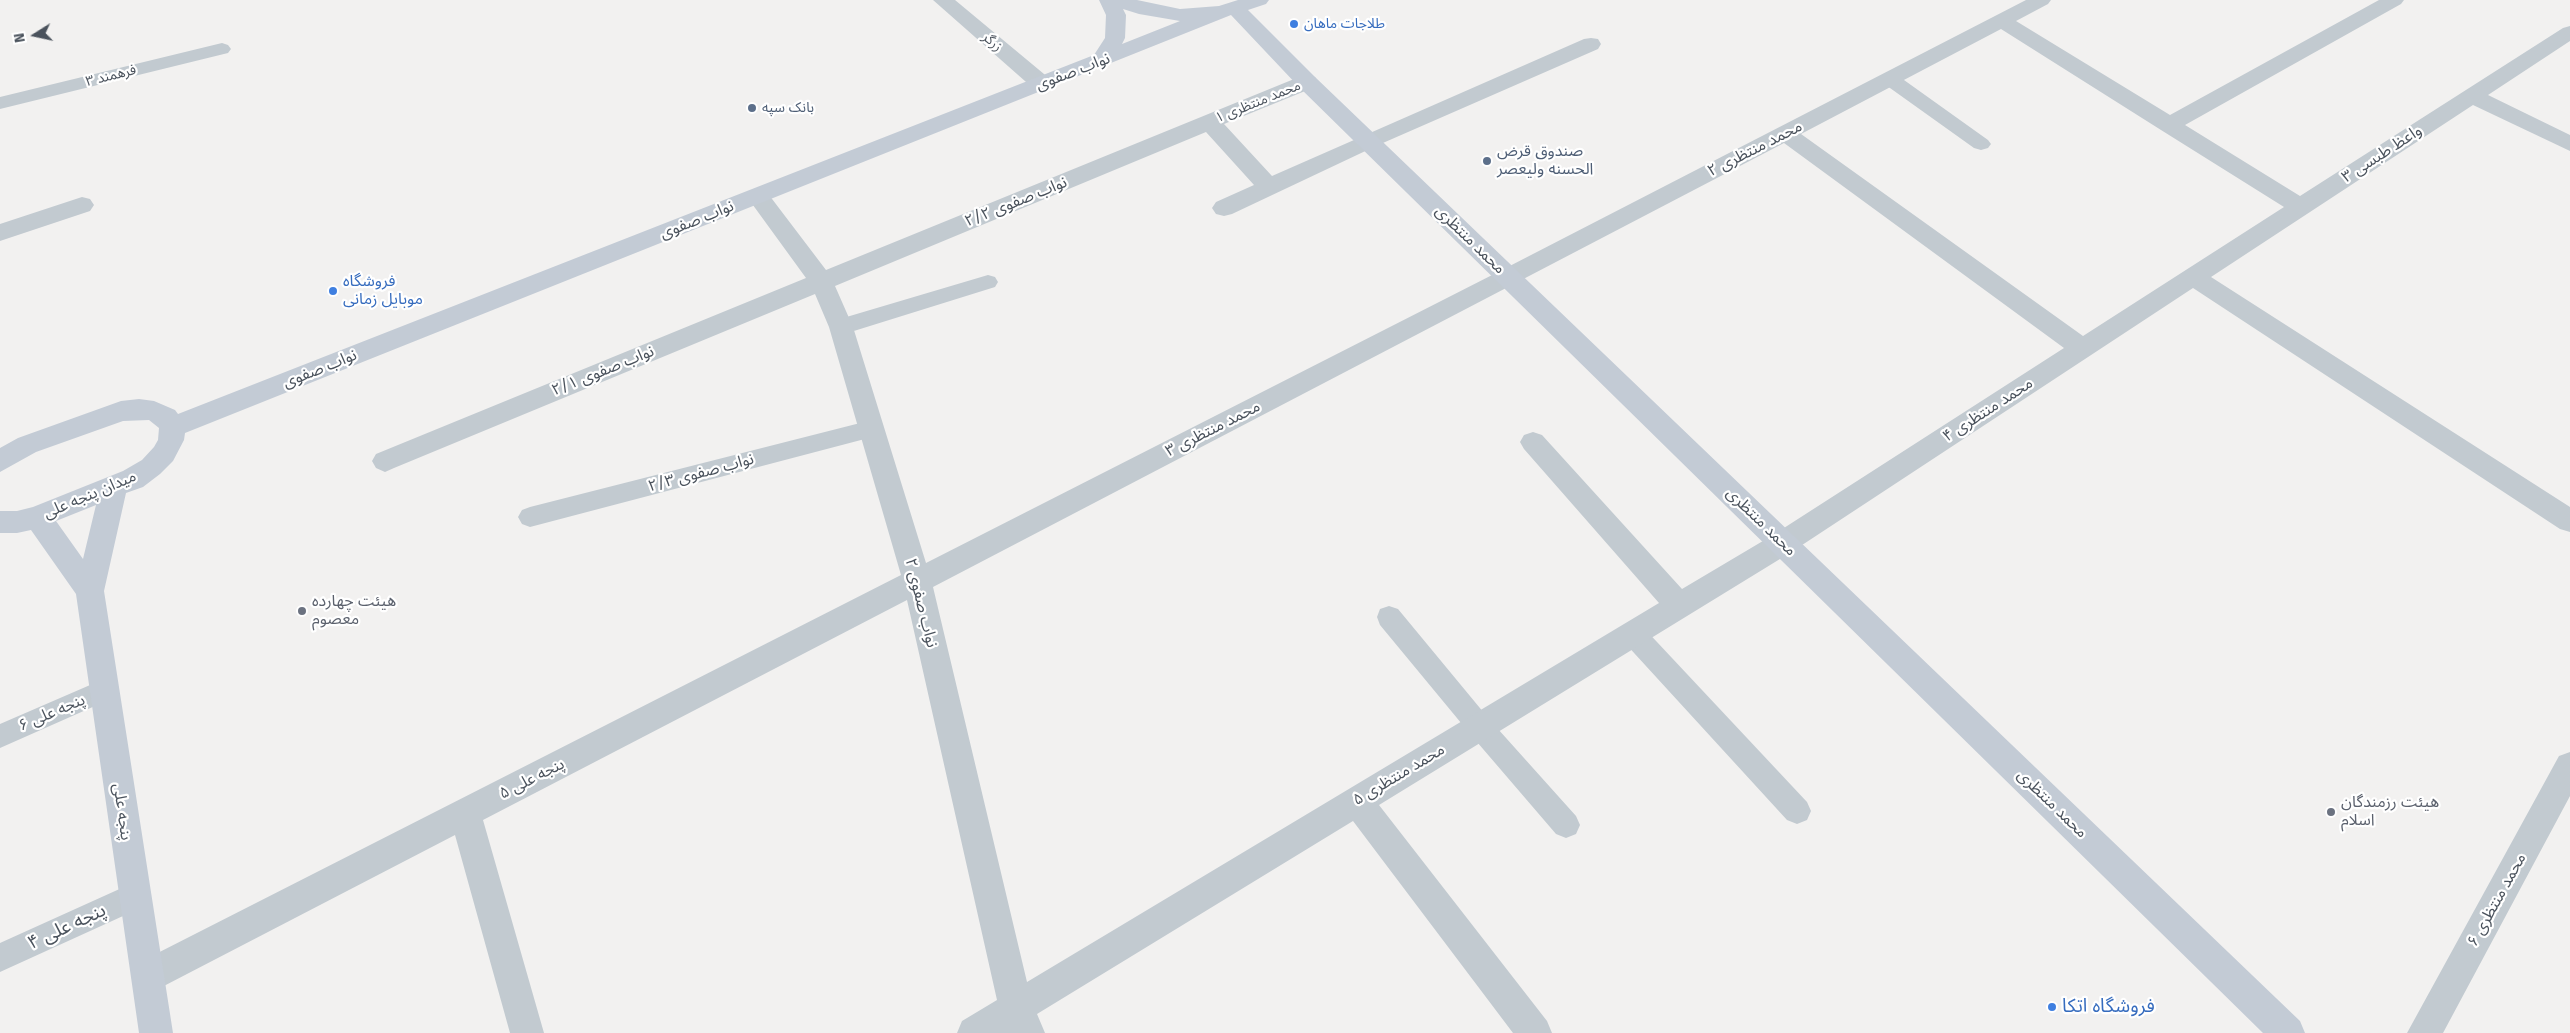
<!DOCTYPE html>
<meta charset="utf-8">
<style>
body{margin:0}
#map{position:relative;width:2570px;height:1033px;overflow:hidden;background:#f2f1f0;font-family:"Fira Sans",sans-serif}
canvas{display:block}
.north{position:absolute;left:10px;top:10px;width:50px;height:50px;-webkit-text-stroke:4px #fff;paint-order:stroke;rotate:260deg;font-size:14px;font-weight:700;line-height:20px;text-align:center;color:#4a525c}
.north::after{content:'';display:block;margin:auto;width:18px;height:22px;background:#4a525c;clip-path:polygon(50% 0,100% 100%,50% 72%,0 100%)}
</style>
<div id="map">
<canvas width="2570" height="1033"></canvas>
<div class="north">N</div>
</div>
<script>
const ctx = document.querySelector('canvas').getContext('2d');
ctx.lineJoin = 'round';
function poly(rows) {
  const path = new Path2D();
  for (const r of rows) {
    path.moveTo(r[0], r[1]);
    for (let i = 2; i < r.length; i += 2) path.lineTo(r[i], r[i + 1]);
  }
  return path;
}
function paint(path, color) {
  ctx.fillStyle = color;
  ctx.fill(path, 'evenodd');
}
function trace(path, color, width, dash) {
  ctx.strokeStyle = color;
  ctx.lineWidth = width;
  ctx.lineCap = dash ? 'butt' : 'round';
  ctx.setLineDash(dash || []);
  ctx.stroke(path);
}
function label(font, color, halo, rows, align = 'center') {
  ctx.font = font + ' "Fira Sans","Noto Sans Arabic",sans-serif';
  ctx.lineWidth = 4.5;
  ctx.setLineDash([]);
  ctx.textBaseline = 'middle';
  ctx.strokeStyle = halo;
  ctx.fillStyle = color;
  for (const [text, x, y, turn = 0] of rows) {
    ctx.save();
    ctx.translate(x, y);
    ctx.rotate((+turn || 0) * Math.PI / 180);
    ctx.textAlign = isNaN(turn) ? turn : align;
    if (halo) ctx.strokeText(text, 0, 0);
    ctx.fillText(text, 0, 0);
    ctx.restore();
  }
}
paint(poly([
 [222,43,228,45,231,49,228,53,0,109,0,97,222,43],
 [1890,73,1897,75,1988,140,1991,144,1988,148,1981,150,1974,148,1883,83,1881,79,1883,75,1890,73],
 [988,275,995,277,998,282,995,287,841,335,833,333,830,327,833,321,988,275],
 [872,420,880,423,883,429,880,435,530,527,522,524,518,517,522,510,530,507,872,420],
 [1389,606,1398,609,1489,719,1576,816,1580,825,1576,834,1566,838,1556,834,1471,735,1380,625,1377,617,1380,609,1389,606],
 [1633,623,1642,626,1807,802,1811,811,1807,820,1797,824,1787,820,1624,642,1620,634,1624,626,1633,623],
 [104,679,113,682,117,690,113,698,0,748,0,724,104,679],
 [135,882,145,886,149,896,145,906,0,972,0,943,135,882]
]), '#c2cad0');
paint(poly([
 [933,0,955,0,1050,79,1053,84,1050,89,1042,91,1034,89,933,0],
 [2026,0,2051,0,2048,4,2016,21,2170,115,2379,0,2404,0,2401,4,2185,125,2300,196,2563,28,2570,26,2570,41,2488,95,2570,135,2570,151,2473,105,2211,277,2570,507,2570,532,2560,529,2193,288,1793,551,1379,805,1547,1021,1552,1033,1513,1033,1353,821,1037,1014,1045,1033,957,1033,962,1021,997,1000,907,600,483,820,544,1033,510,1033,455,835,160,988,148,993,136,988,131,976,136,964,901,575,829,327,815,294,394,468,385,472,376,468,372,461,376,454,806,278,750,201,747,196,750,191,758,188,766,191,826,270,1299,77,1307,75,1315,77,1318,82,1315,87,1224,124,1272,176,1584,39,1591,38,1598,39,1601,44,1598,49,1376,146,1232,214,1224,216,1216,214,1212,208,1216,202,1254,185,1206,132,835,286,853,327,926,563,1500,271,2026,0],
 [2001,29,2161,130,2284,207,2083,336,1801,134,2001,29],
 [1784,143,2064,348,1773,535,1682,589,1542,435,1533,432,1524,435,1520,442,1524,449,1659,603,1027,982,933,587,1784,143],
 [82,197,90,199,94,205,90,211,0,241,0,224,82,197],
 [2570,752,2570,796,2443,1033,2407,1033,2559,756,2570,752]
]), '#c2cad0');
paint(poly([
 [1099,0,1137,0,1180,9,1219,6,1238,0,1269,0,1266,4,1248,10,1315,77,2300,1021,2305,1033,2263,1033,1299,87,1231,15,185,433,184,440,173,461,160,474,143,487,126,493,104,591,173,1033,139,1033,76,594,31,530,17,533,0,533,0,511,17,511,33,507,123,471,142,460,154,447,158,440,159,428,149,420,123,421,36,452,0,472,0,448,18,438,121,401,139,399,154,401,175,410,178,414,1094,55,1105,38,1106,15,1099,0],
 [1123,9,1139,14,1180,21,1122,44,1125,38,1126,15,1123,9],
 [96,505,83,559,56,521,96,505]
]), '#c3cbd5');
for (const [x, y, r, color] of [
 [1294,24,5,"#3f7fe0"],
 [752,108,5,"#5c6f8a"],
 [1487,161,5,"#5c6f8a"],
 [333,291,5,"#3f7fe0"],
 [302,611,5,"#6b7280"],
 [2331,812,5,"#6b7280"],
 [2052,1007,5,"#3f7fe0"]
]) {
  const dot = new Path2D();
  dot.arc(x, y, r, 0, 2 * Math.PI);
  ctx.fillStyle = color;
  ctx.fill(dot);
  trace(dot, '#fff', 2);
}
label('14px', '#366cbe', '#fff', [
 ["طلاجات ماهان",1304,24]
], 'left');
label('14px', '#4a525c', '#fff', [
 ["زرگر",992,42,40],
 ["فرهمند ۳",111,76,-14],
 ["محمد منتظری ۱",1258,102,-22]
]);
label('14px', '#4e5e75', '#fff', [
 ["بانک سپه",762,108]
], 'left');
label('16px', '#4a525c', '#fff', [
 ["نواب صفوی",1073,72,-21],
 ["محمد منتظری ۲",1755,149,-27],
 ["واعظ طبسی ۳",2382,154,-33],
 ["نواب صفوی ۲/۲",1016,202,-22],
 ["نواب صفوی",697,220,-22],
 ["محمد منتظری",1470,240,44],
 ["نواب صفوی",320,369,-22],
 ["نواب صفوی ۲/۱",603,371,-22],
 ["محمد منتظری ۴",1988,410,-33],
 ["محمد منتظری ۳",1213,429,-27],
 ["نواب صفوی ۲/۳",701,473,-15],
 ["میدان پنجه علی",90,495,-23],
 ["محمد منتظری",1761,522,44],
 ["نواب صفوی ۲",921,603,76],
 ["پنجه علی ۶",52,713,-23],
 ["محمد منتظری ۵",1399,775,-31],
 ["پنجه علی ۵",532,779,-27],
 ["محمد منتظری",2052,804,44],
 ["پنجه علی",122,812,82],
 ["محمد منتظری ۶",2497,900,-61]
]);
label('16px', '#4e5e75', '#fff', [
 ["صندوق قرض",1497,152],
 ["الحسنه ولیعصر",1497,170]
], 'left');
label('16px', '#366cbe', '#fff', [
 ["فروشگاه",343,282],
 ["موبایل زمانی",343,300]
], 'left');
label('16px', '#5b616d', '#fff', [
 ["هیئت چهارده",312,602],
 ["معصوم",312,620],
 ["هیئت رزمندگان",2341,803],
 ["اسلام",2341,821]
], 'left');
label('19px', '#4a525c', '#fff', [
 ["پنجه علی ۴",67,927,-25]
]);
label('19px', '#366cbe', '#fff', [
 ["فروشگاه اتکا",2062,1007]
], 'left');
</script>
